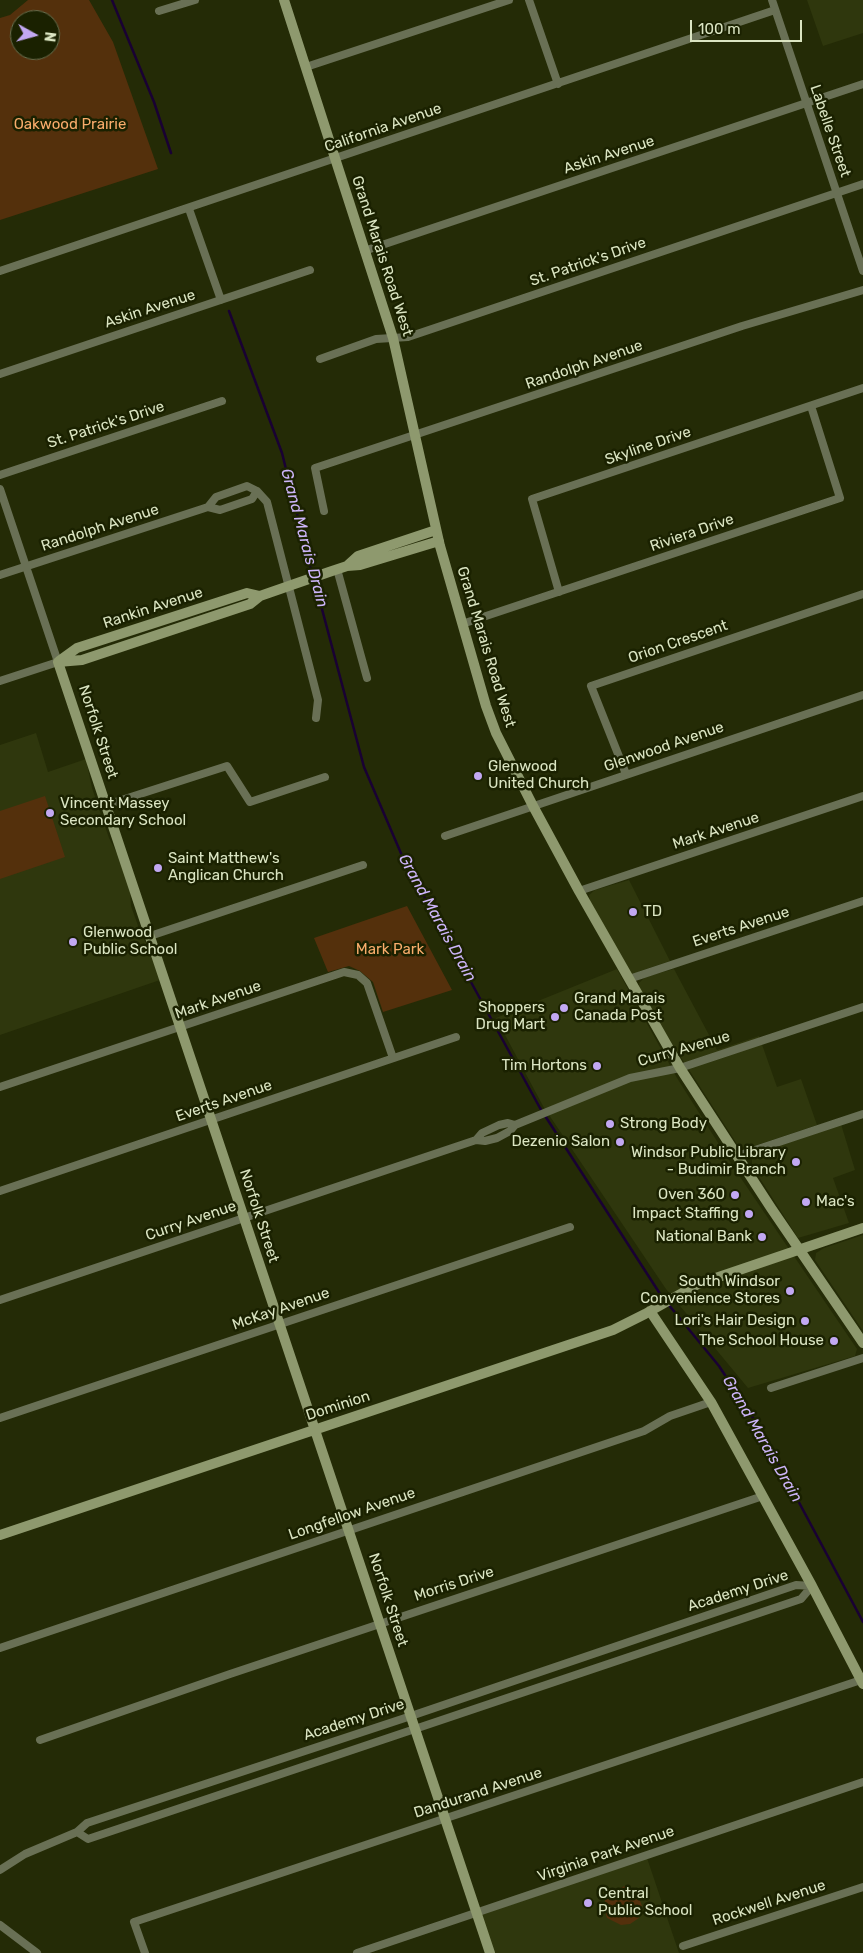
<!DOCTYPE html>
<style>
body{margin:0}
#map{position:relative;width:863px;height:1953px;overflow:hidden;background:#242b06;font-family:Rubik,sans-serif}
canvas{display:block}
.north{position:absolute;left:10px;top:10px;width:50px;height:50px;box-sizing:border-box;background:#1a2100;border:1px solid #676f4e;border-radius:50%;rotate:97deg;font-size:14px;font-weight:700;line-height:20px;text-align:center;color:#dbe5c2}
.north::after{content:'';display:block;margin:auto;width:18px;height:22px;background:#c2a8f2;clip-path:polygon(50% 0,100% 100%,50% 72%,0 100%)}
.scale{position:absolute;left:690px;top:20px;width:112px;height:22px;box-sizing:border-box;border:2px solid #dbe5c2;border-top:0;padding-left:6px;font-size:15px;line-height:18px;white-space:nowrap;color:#dbe5c2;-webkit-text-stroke:4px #1a2100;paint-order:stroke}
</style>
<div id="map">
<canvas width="863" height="1953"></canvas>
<div class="north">N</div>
<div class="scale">100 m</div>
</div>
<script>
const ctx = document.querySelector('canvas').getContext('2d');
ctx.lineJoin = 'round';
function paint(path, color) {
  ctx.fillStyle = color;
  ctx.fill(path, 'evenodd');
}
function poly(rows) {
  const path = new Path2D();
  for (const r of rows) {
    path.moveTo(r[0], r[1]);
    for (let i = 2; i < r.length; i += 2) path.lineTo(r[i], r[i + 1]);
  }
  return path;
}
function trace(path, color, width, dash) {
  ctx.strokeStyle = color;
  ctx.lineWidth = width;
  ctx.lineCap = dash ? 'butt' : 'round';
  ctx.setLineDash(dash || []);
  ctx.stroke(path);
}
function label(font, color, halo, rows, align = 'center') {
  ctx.font = font + ' Rubik,sans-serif';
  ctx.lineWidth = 5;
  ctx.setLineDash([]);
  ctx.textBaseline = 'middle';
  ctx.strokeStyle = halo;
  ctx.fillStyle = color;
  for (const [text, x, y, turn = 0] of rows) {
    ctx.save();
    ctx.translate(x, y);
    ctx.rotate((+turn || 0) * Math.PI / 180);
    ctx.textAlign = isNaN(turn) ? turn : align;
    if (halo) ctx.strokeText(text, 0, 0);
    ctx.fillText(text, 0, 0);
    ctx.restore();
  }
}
paint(poly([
 [807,0,863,0,863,33,823,46],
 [36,733,48,772,86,759,92,788,109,838,120,859,130,891,131,906,142,937,150,948,160,980,0,1035,0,745],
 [629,880,670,961,640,971,631,976,590,901,589,895,595,890],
 [617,969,677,1078,734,1168,857,1349,855,1356,748,1388,666,1289,543,1106,496,1018],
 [674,969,717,1050,759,1036,777,1087,801,1079,817,1125,751,1147,742,1147,737,1144,640,994,639,983,645,977],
 [841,1124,855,1170,833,1178,849,1223,798,1238,752,1166,752,1159,757,1153],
 [863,1235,863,1331,815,1260,816,1253,824,1248],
 [647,1858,679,1953,494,1953,481,1915]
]), '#2f370d');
paint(poly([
 [28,0,89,0,113,42,158,169,0,220,0,18,10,15],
 [20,20,50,20,50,50,20,50],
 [45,796,65,857,0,879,0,811],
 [407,906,452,990,383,1012,373,982,360,971,349,966,328,972,314,938],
 [625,1886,637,1893,642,1906,639,1908,639,1918,630,1924,621,1925,607,1918,604,1908,605,1900,612,1896,611,1892]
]), '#54300c');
trace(poly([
 [112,0,154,102,171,153],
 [229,311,282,453,312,574],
 [314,579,364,767,403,858,540,1108,664,1300],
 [668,1304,719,1366,757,1424,863,1622]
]), '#190133', 2.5);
trace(poly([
 [529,0,558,84],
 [772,0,863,271],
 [159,11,195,0],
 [306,67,509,0],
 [189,209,221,300],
 [364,251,863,84],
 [0,271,775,10],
 [320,359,376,339,408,337,863,184],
 [0,374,310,270],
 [0,475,222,401],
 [0,489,58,662,0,681],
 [208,507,216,497,247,486,257,491,267,502,318,700,316,718],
 [324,511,315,468,742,326,863,290],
 [337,569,367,678],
 [0,575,208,507,220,510,252,499,257,491],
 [559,592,532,499,863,388],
 [462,624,840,498,811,406],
 [626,774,591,686,863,594],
 [106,805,227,766,250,802,325,777],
 [445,836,863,695],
 [579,891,863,796],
 [150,936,363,865],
 [629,979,863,901],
 [0,1087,344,972,358,975,367,983,393,1058],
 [476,1140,482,1133,499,1125,508,1123,515,1125],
 [737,1156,863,1114],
 [0,1191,456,1037],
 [0,1300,476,1140,485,1141,497,1138,510,1131,515,1125,630,1078,680,1068,863,1007],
 [771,1388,863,1358],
 [0,1418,570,1227],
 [0,1648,644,1431,670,1416,711,1402],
 [40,1740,230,1674,763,1496],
 [77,1832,88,1839,801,1599,812,1586],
 [0,1870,25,1854,77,1832,87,1823,411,1716,796,1585,812,1586],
 [0,1925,37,1953],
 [683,1946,863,1887],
 [145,1953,134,1922,861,1680],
 [357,1953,863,1782]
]), '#697055', 8);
trace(poly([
 [284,0,393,338,440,546,486,706,496,733,533,806,579,891,680,1068,771,1208,863,1343],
 [347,566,358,556,436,530],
 [59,661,77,648,247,593,260,596],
 [58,662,490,1953],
 [58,662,82,660,250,604,260,596,329,572,347,566,360,565,439,541],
 [650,1311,711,1402,812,1586,863,1684],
 [0,1535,613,1330,645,1314,698,1284,863,1228]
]), '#8e996e', 10);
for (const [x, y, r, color] of [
 [478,776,5,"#c2a8f2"],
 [50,813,5,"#c2a8f2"],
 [158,868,5,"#c2a8f2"],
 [633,912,5,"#c2a8f2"],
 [73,942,5,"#c2a8f2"],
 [564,1008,5,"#c2a8f2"],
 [555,1017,5,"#c2a8f2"],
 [597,1066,5,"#c2a8f2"],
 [610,1124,5,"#c2a8f2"],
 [620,1142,5,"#c2a8f2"],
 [796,1162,5,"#c2a8f2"],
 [735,1195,5,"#c2a8f2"],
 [806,1202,5,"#c2a8f2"],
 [749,1214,5,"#c2a8f2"],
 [762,1237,5,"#c2a8f2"],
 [790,1291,5,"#c2a8f2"],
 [805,1321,5,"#c2a8f2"],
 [834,1341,5,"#c2a8f2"],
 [588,1903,5,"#c2a8f2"]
]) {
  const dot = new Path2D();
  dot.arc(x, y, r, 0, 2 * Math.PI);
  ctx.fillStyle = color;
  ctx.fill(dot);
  trace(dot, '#1a2100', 2);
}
label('15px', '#f9ac6b', '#1a2100', [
 ["Oakwood Prairie",70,125],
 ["Mark Park",390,950]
]);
label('15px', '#dbe5c2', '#1a2100', [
 ["California Avenue",383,128,-19],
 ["Labelle Street",830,131,71],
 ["Askin Avenue",609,155,-18],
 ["Grand Marais Road West",382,256,72],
 ["St. Patrick's Drive",588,262,-19],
 ["Askin Avenue",150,309,-18],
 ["Randolph Avenue",584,365,-19],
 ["St. Patrick's Drive",106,425,-18],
 ["Skyline Drive",648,446,-19],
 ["Randolph Avenue",100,528,-18],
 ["Riviera Drive",692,533,-19],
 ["Rankin Avenue",153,608,-18],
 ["Orion Crescent",678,642,-19],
 ["Grand Marais Road West",486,647,73],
 ["Norfolk Street",98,732,72],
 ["Glenwood Avenue",664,747,-19],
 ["Mark Avenue",716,831,-18],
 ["Everts Avenue",741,927,-18],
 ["Mark Avenue",218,1000,-19],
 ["Curry Avenue",684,1049,-16],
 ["Everts Avenue",224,1101,-19],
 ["Norfolk Street",259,1216,72],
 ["Curry Avenue",191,1221,-19],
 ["McKay Avenue",281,1309,-19],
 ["Dominion",338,1406,-18],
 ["Longfellow Avenue",352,1514,-19],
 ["Morris Drive",454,1584,-18],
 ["Academy Drive",738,1591,-18],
 ["Norfolk Street",388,1600,72],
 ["Academy Drive",354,1720,-18],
 ["Dandurand Avenue",478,1793,-18],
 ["Virginia Park Avenue",606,1854,-19],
 ["Rockwell Avenue",769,1903,-18]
]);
label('15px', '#dbe5c2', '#1a2100', [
 ["Glenwood",488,767,"left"],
 ["United Church",488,784,"left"],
 ["Vincent Massey",60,804,"left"],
 ["Secondary School",60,821,"left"],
 ["Saint Matthew's",168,859,"left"],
 ["Anglican Church",168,876,"left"],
 ["TD",643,912,"left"],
 ["Glenwood",83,933,"left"],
 ["Public School",83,950,"left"],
 ["Grand Marais",574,999,"left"],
 ["Canada Post",574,1016,"left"],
 ["Shoppers",545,1008],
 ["Drug Mart",545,1025],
 ["Tim Hortons",587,1066],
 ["Strong Body",620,1124,"left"],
 ["Dezenio Salon",610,1142],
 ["Windsor Public Library",786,1153],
 ["- Budimir Branch",786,1170],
 ["Oven 360",725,1195],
 ["Mac's",816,1202,"left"],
 ["Impact Staffing",739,1214],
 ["National Bank",752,1237],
 ["South Windsor",780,1282],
 ["Convenience Stores",780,1299],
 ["Lori's Hair Design",795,1321],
 ["The School House",824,1341],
 ["Central",598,1894,"left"],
 ["Public School",598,1911,"left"]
], 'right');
label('italic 16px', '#cdb5f9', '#1a2100', [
 ["Grand Marais Drain",304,538,75],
 ["Grand Marais Drain",437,918,61],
 ["Grand Marais Drain",762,1439,60]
]);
</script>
